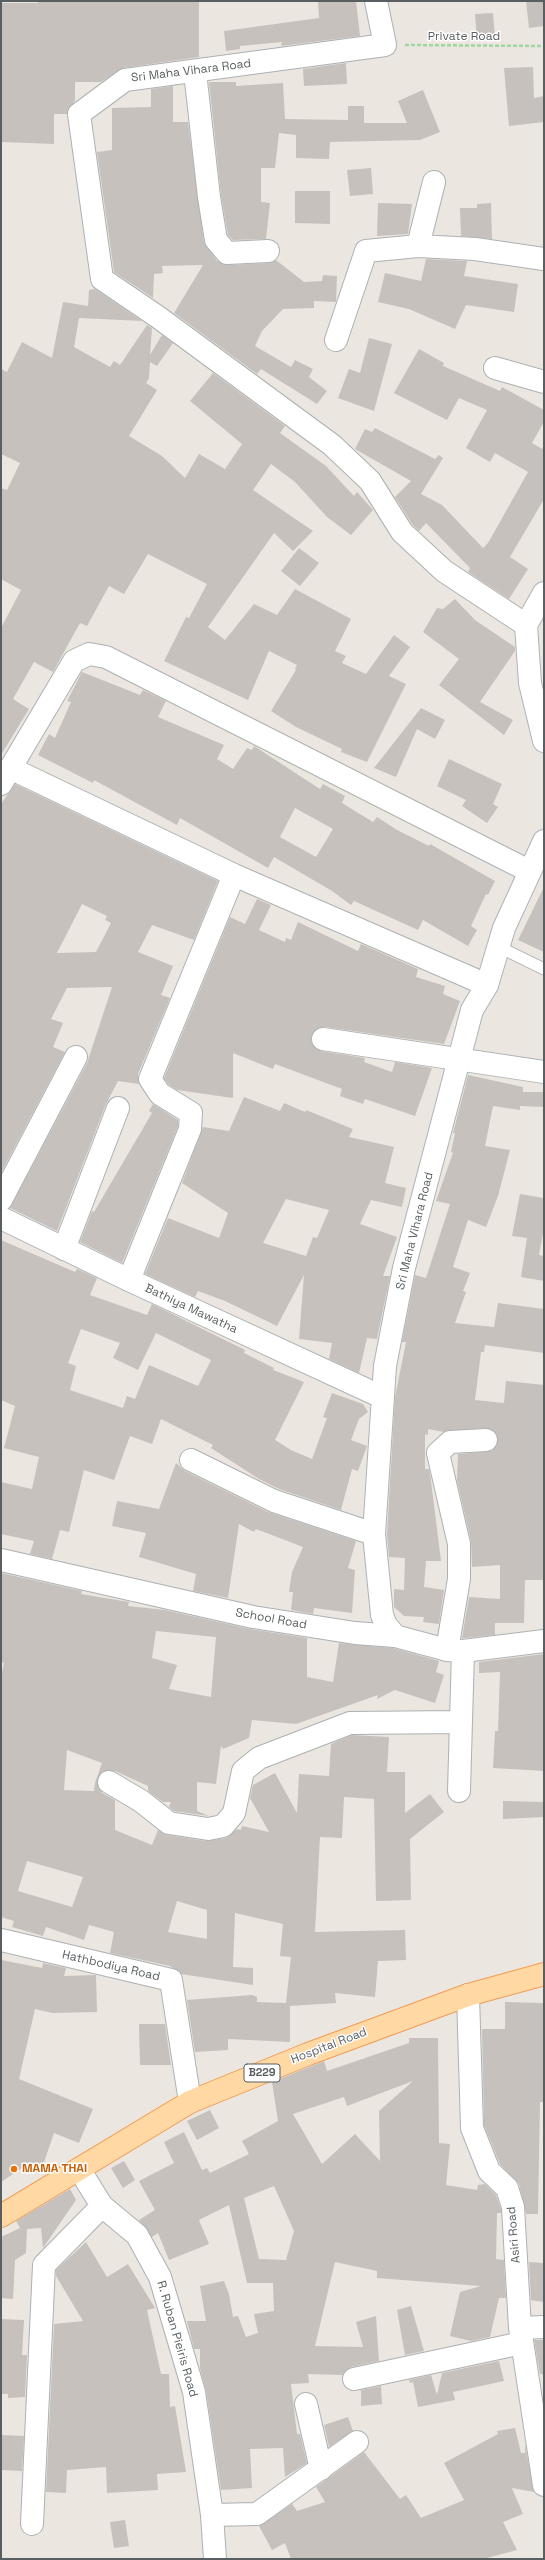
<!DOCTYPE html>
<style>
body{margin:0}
#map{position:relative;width:545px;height:2560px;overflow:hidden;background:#ece6e0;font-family:"Space Grotesk",sans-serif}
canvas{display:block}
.frame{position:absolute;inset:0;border:2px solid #595f61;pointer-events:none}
</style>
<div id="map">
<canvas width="545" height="2560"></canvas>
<div class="frame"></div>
</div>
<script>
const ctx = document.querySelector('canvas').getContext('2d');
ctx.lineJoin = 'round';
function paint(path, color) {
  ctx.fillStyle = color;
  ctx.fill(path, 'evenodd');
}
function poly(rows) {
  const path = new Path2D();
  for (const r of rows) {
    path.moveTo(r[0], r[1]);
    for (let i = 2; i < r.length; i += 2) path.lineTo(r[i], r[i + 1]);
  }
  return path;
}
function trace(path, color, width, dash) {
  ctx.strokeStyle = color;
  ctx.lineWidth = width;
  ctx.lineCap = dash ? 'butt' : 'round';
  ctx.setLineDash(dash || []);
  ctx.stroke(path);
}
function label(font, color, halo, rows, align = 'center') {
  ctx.font = font + ' "Space Grotesk",sans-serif';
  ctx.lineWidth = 3;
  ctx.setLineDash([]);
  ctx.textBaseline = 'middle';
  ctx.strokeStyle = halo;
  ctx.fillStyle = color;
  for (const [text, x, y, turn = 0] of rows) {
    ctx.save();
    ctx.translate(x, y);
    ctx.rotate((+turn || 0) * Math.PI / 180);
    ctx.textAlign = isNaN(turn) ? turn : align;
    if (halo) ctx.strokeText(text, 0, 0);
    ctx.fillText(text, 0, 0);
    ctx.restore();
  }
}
paint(poly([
 [38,1,199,1,199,57,123,68,101,82,75,82,75,101,68,109,67,114,54,114,54,144,1,142,1,3,38,3],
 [318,1,356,1,360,36,281,46,282,42,240,46,240,49,226,51,224,31,319,18],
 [526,1,544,1,544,26,529,28],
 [493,13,495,37,477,39,475,14],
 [346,63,347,84,304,86,303,69],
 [533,67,534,98,544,96,544,122,509,126,504,68],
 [209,82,236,82,236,86,283,83,285,119,348,120,348,106,364,106,364,123,407,123,398,101,423,90,440,132,420,140,330,142,329,159,296,158,296,135,279,133,275,168,261,168,261,202,270,203,266,239,233,240,228,235,221,195],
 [173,86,173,122,188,122,204,242,217,261,228,265,269,263,276,260,304,282,322,281,323,275,337,276,336,302,314,301,314,308,283,309,262,331,255,346,291,367,295,360,313,369,309,377,327,391,317,404,261,369,257,374,174,313,203,265,162,266,163,273,154,274,153,298,114,272,97,152,112,150,112,108,151,107,151,89],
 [371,168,373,194,350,196,347,170],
 [295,191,330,191,330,224,295,223],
 [378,203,412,204,408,234,377,236],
 [491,203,492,239,461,236,460,208,477,208,477,204],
 [426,259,467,261,464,276,518,284,514,312,466,305,455,329,409,309,378,302,385,273,421,281],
 [95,289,142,321,79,318,74,347,110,367,114,361,120,365,147,325,152,328,150,355,162,335,173,343,157,366,150,362,149,378,146,383,157,390,129,436,162,456,185,478,199,454,225,469,242,444,190,401,213,373,285,426,280,433,326,466,354,496,357,492,373,510,351,535,327,517,295,482,271,464,253,490,313,531,293,551,274,533,208,627,225,640,254,604,277,615,295,589,351,619,335,651,346,656,342,663,366,674,394,635,410,647,389,676,406,684,367,762,341,752,342,749,296,727,271,711,296,670,295,669,297,665,269,651,248,700,164,661,186,617,189,618,207,584,148,554,124,594,109,586,87,626,80,623,53,672,34,662,13,699,29,709,1,755,1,628,21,590,1,579,1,488,7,490,20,463,1,454,1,369,7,372,22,342,52,358,63,302,88,306,89,290],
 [369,338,392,344,374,411,338,398,349,369,360,373],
 [419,349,444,363,443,366,500,391,502,387,544,410,544,422,532,443,542,449,544,446,544,499,510,557,528,569,509,599,468,572,470,568,426,523,419,531,412,524,395,497,411,481,355,449,365,429,372,432,375,428,435,459,439,455,443,458,421,494,442,505,483,548,488,543,528,472,495,453,490,462,466,448,487,410,459,398,447,420,394,393],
 [299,548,319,563,300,586,281,571],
 [455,599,475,620,515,647,515,651,480,702,513,720,504,735,439,685,459,659,423,632,437,608,443,609],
 [82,672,140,695,143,690,166,701,158,717,224,745,217,759,233,769,247,748,252,750,254,746,320,789,323,784,345,796,342,803,373,822,377,817,397,830,429,846,430,844,495,881,488,895,486,894,471,926,477,930,468,946,423,920,418,930,354,901,351,905,332,891,274,857,268,868,180,818,177,825,94,780,93,783,38,755,49,734,55,738,71,702,67,701],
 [295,808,333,829,316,857,280,837],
 [421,708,445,720,435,739,417,729,396,777,374,768],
 [449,759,502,784,493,804,498,807,487,823,462,806,466,800,437,786],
 [15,784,218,881,194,940,152,925,138,952,173,966,161,995,170,998,138,1074,139,1084,118,1081,106,1104,57,1231,10,1208,87,1063,112,987,67,988,51,1019,63,1023,53,1047,65,1052,1,1173,1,804],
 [82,904,107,916,105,920,111,923,96,952,57,953],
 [544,887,544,952,518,940],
 [257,899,271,905,259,930,285,942,286,938,291,940,298,922,358,951,361,944,418,969,416,977,445,986,443,994,460,1001,444,1044,325,1027,318,1028,311,1037,312,1044,321,1051,365,1058,364,1062,392,1072,395,1062,432,1068,415,1116,365,1099,363,1104,340,1096,342,1089,275,1064,273,1069,233,1053,233,1098,177,1090,169,1085,164,1078,230,917,245,924],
 [468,1075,523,1087,523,1092,544,1092,544,1107,520,1106,520,1110,493,1106,485,1146,510,1150,498,1196,486,1227,468,1220,453,1267,470,1273,463,1291,466,1292,455,1323,494,1327,498,1303,544,1309,544,1353,485,1345,484,1352,481,1352,475,1400,504,1403,506,1381,544,1385,544,1580,525,1580,524,1623,495,1623,495,1635,465,1638,462,1638,469,1597,500,1599,500,1565,472,1567,471,1541,457,1480,458,1454,492,1451,498,1440,496,1433,485,1428,444,1432,428,1429,428,1435,425,1434,425,1469,429,1469,430,1473,441,1561,426,1561,424,1587,444,1590,439,1624,423,1622,424,1617,404,1616,394,1607,394,1589,404,1590,405,1558,389,1557,387,1534,395,1397,406,1342,402,1342,415,1275,426,1278,450,1204,436,1201,453,1153,451,1152,455,1133,453,1133],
 [244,1097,280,1111,284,1103,305,1112,306,1110,353,1129,349,1137,394,1147,385,1183,406,1188,402,1207,371,1200,360,1224,397,1237,383,1276,390,1276,377,1339,367,1338,359,1373,329,1359,332,1343,299,1339,304,1275,277,1326,225,1301,198,1291,195,1297,145,1274,168,1218,219,1238,228,1213,182,1183,203,1127,229,1131],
 [286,1199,329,1210,317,1238,313,1237,306,1256,263,1243],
 [153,1104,178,1120,178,1126,122,1263,80,1242,92,1211,94,1212,152,1113,149,1111],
 [520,1194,544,1198,544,1228,539,1255,544,1256,544,1281,521,1277,527,1238,512,1236],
 [1,1240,75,1272,77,1269,97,1278,90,1295,147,1315,152,1304,245,1350,244,1353,274,1368,273,1370,304,1382,275,1440,291,1450,312,1459,327,1418,323,1417,332,1393,363,1404,368,1412,359,1419,351,1440,367,1446,358,1471,352,1469,341,1510,279,1489,259,1479,211,1448,213,1445,161,1419,152,1444,130,1436,114,1480,84,1470,69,1532,60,1530,52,1559,30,1554,34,1541,1,1534,1,1482,32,1489,39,1457,4,1448,15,1406,1,1400],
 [81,1329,120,1343,113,1358,138,1370,156,1333,211,1360,198,1386,149,1365,135,1399,127,1396,123,1408,70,1390,76,1366,68,1363],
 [176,1463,185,1471,268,1512,356,1541,348,1568,355,1570,352,1613,314,1608,313,1614,291,1610,293,1592,289,1592,292,1572,303,1547,256,1529,254,1532,239,1524,228,1598,193,1591,196,1574,139,1557,146,1533,112,1526,117,1501,159,1509],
 [1,1573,82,1591,81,1594,129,1602,128,1606,165,1610,250,1629,307,1638,307,1677,333,1682,339,1643,393,1648,439,1661,436,1672,444,1675,435,1703,395,1690,377,1699,378,1695,296,1724,252,1720,249,1738,223,1749,221,1746,216,1784,197,1782,197,1811,209,1816,174,1811,169,1807,171,1802,163,1802,148,1791,148,1786,115,1771,103,1771,97,1781,102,1793,115,1800,115,1830,152,1845,158,1830,167,1835,206,1841,226,1838,237,1829,241,1830,242,1826,269,1832,250,1798,253,1785,275,1773,297,1813,299,1774,329,1776,331,1744,352,1735,389,1737,387,1772,405,1772,405,1813,430,1794,444,1812,410,1839,411,1900,376,1901,374,1799,344,1797,342,1838,320,1837,315,1932,405,1930,406,1960,378,1961,375,1997,335,1993,336,2003,290,2006,290,2042,228,2039,228,2050,195,2052,187,2000,252,1995,257,1997,257,2002,286,2003,291,1957,280,1956,283,1924,235,1913,233,1967,253,1968,253,1985,181,1974,170,1966,110,1953,114,1932,89,1925,84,1940,46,1927,43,1936,12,1927,14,1921,1,1917,1,1677,4,1663,1,1662],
 [156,1631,216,1637,211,1697,169,1689,177,1665,152,1658],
 [67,1750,102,1763,95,1783,94,1791,64,1790],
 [27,1861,83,1877,72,1907,18,1891],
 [177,1901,207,1910,207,1939,168,1932],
 [544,1654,544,1771,493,1768,495,1731,498,1731,500,1672,479,1673,479,1662],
 [503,1801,544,1802,544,1817,503,1819],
 [1,1960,42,1968,43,1963,66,1968,64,1976,96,1975,97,2012,52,2013,35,2009,19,2079,93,2109,79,2143,54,2133,40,2174,22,2168,1,2182],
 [505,2002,544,2003,544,2102,540,2102,538,2214,526,2214,519,2184,500,2164,484,2125,482,2029,505,2029],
 [139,2024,165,2024,171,2065,140,2065],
 [409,2038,438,2038,439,2143,450,2144,446,2185,477,2190,478,2185,485,2184,496,2195,501,2209,501,2213,497,2213,496,2259,504,2260,506,2298,499,2298,490,2337,471,2341,450,2336,460,2292,481,2286,377,2278,377,2271,335,2262,315,2346,363,2347,356,2322,376,2316,379,2361,351,2367,342,2375,308,2374,309,2383,291,2384,297,2434,300,2434,307,2463,285,2477,283,2448,250,2449,252,2488,221,2490,206,2390,200,2368,200,2349,194,2349,187,2321,206,2321,200,2286,224,2281,229,2294,233,2317,238,2316,246,2337,258,2333,254,2314,274,2311,273,2283,247,2283,229,2205,199,2220,209,2244,169,2260,158,2233,152,2237,139,2220,155,2210,139,2181,174,2163,164,2142,184,2132,202,2170,207,2168,210,2173,249,2154,242,2141,278,2121,272,2082,324,2061,327,2071,409,2043],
 [413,2081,379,2111,380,2161,355,2134,322,2164,293,2114,344,2097,347,2106],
 [274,2186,294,2231,286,2260,259,2259,244,2198],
 [210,2110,219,2128,197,2140,187,2121],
 [124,2161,135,2180,123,2188,111,2168],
 [70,2189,76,2200,43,2248,41,2228,27,2229,26,2253,15,2260,13,2299,1,2298,1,2237,20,2228,16,2221],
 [86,2242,107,2277,128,2264,155,2308,147,2310,161,2374,169,2374,170,2407,175,2406,186,2472,157,2474,158,2490,107,2493,106,2467,67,2470,66,2493,46,2492,54,2324,83,2321,56,2276,56,2270],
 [529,2262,544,2263,544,2302,531,2300],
 [411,2306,424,2351,405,2355,397,2310],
 [1,2319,24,2320,22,2355,27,2355,25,2397,8,2398,8,2394,1,2394],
 [534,2340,544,2340,544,2374,540,2374],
 [499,2361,504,2381,453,2392,455,2400,418,2407,413,2382,410,2383,409,2380,431,2375,437,2395,442,2373],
 [381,2386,382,2404,361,2406,361,2390],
 [348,2417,353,2431,329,2447,324,2425],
 [515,2428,521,2453,525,2453,525,2444,534,2492,512,2488,523,2514,503,2522,517,2550,483,2559,291,2559,285,2543,272,2550,259,2526,292,2504,297,2511,325,2502,316,2487,364,2452,400,2499,406,2495,421,2518,464,2500,444,2463,498,2434,497,2431],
 [1,2435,24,2436,22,2471,1,2470],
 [125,2520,129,2546,114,2548,110,2522]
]), '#c7c1bd');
const lane = poly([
 [499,947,544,969]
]);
const street = poly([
 [376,1,385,45,125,80,79,114,102,279,158,317,332,445,370,481,402,532,444,571,526,625],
 [195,72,209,197,216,240,227,253,268,251],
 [418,246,434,182],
 [336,340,366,251,418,246,475,249,544,259],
 [495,368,544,382],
 [10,768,234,875,487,985],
 [1,784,74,661,89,654,106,657,529,871],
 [323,1039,544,1072],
 [1,1200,76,1057],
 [64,1249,118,1108],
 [129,1280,190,1129,191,1113,160,1094,150,1079,234,875],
 [191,1460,274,1501,374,1534],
 [1,1560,253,1617,355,1633,395,1636],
 [447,1650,459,1579,459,1544,438,1453,450,1442,486,1440],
 [109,1782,141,1801,169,1823,208,1829,223,1826,234,1813,243,1771,259,1758,350,1723,460,1722],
 [459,1791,463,1651],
 [1,1940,171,1980,190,2102],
 [468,1995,472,2128,489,2171,507,2188,513,2207,520,2328,544,2485],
 [79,2169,102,2206,137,2235,160,2277,194,2392,212,2515,215,2559],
 [520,2328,544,2327],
 [354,2379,522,2343],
 [306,2404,321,2469],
 [212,2515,257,2514,357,2442],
 [32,2524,44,2265,102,2206]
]);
const secondary = poly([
 [544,593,526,625,530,683,544,741],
 [544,841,504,928,487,985,472,1010,404,1268,385,1366,374,1534,382,1615,386,1625,395,1636,447,1650,463,1651,544,1641],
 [1,1218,129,1280,382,1397]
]);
const primary = poly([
 [1,2216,190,2102,308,2054,468,1995,544,1974]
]);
trace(lane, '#acb1b3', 13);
trace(street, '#acb1b3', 24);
trace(secondary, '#adb3b6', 24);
trace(primary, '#f09c55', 24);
trace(poly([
 [405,45,544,46]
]), '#9fd69f', 2.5, [4, 2]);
trace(lane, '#fff', 11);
trace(street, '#fff', 22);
trace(secondary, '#fff', 22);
trace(primary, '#ffd8a3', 22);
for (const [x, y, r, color] of [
 [14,2169,4,"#e8710a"]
]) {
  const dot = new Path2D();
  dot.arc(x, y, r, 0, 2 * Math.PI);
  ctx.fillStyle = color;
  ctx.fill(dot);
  trace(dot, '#fff', 1.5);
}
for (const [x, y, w] of [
 [262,2073,36]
]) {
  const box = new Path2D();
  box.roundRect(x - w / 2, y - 9, w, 18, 3);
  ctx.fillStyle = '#fff';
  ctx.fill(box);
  trace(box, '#595f61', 1);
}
label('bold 11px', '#595f61', null, [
 ["B229",262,2073]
]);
label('12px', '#595f61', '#fff', [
 ["Private Road",464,37],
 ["Sri Maha Vihara Road",191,71,-7],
 ["Sri Maha Vihara Road",415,1231,-76],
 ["Bathiya Mawatha",191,1309,25],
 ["School Road",271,1619,10],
 ["Hathbodiya Road",111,1966,13],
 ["Hospital Road",329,2046,-21],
 ["Asiri Road",514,2235,-95],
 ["R. Ruban Pieiris Road",177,2339,74]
]);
label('bold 12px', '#c56008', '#fff', [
 ["MAMA THAI",22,2169]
], 'left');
</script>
